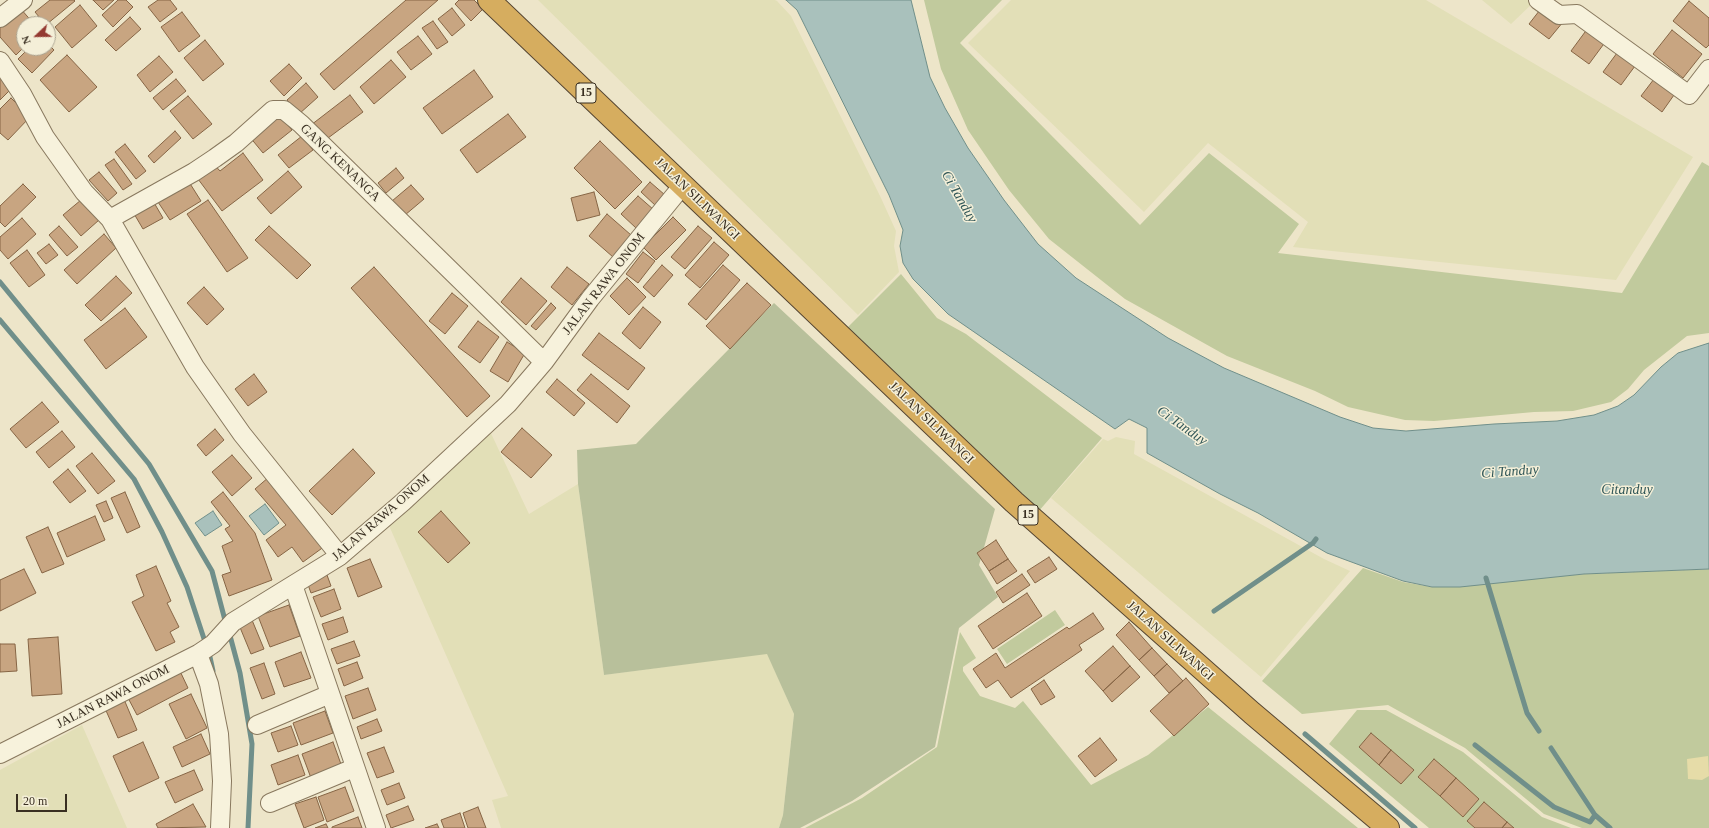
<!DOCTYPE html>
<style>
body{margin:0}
#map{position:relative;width:1709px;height:828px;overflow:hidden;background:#ede5c9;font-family:Georgia,serif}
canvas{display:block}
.north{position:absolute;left:16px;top:16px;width:40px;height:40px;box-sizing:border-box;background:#f4efd8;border:1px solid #a9a28f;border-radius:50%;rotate:248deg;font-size:11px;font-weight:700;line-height:16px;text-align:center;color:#392f21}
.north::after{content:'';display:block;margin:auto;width:14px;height:18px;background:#943a31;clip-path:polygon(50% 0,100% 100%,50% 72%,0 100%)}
.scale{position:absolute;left:16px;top:794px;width:51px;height:18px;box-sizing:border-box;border:2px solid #392f21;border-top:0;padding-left:5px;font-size:12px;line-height:14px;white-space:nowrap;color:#392f21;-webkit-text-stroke:3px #f4efd8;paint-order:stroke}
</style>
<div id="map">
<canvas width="1709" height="828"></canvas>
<div class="north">N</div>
<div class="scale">20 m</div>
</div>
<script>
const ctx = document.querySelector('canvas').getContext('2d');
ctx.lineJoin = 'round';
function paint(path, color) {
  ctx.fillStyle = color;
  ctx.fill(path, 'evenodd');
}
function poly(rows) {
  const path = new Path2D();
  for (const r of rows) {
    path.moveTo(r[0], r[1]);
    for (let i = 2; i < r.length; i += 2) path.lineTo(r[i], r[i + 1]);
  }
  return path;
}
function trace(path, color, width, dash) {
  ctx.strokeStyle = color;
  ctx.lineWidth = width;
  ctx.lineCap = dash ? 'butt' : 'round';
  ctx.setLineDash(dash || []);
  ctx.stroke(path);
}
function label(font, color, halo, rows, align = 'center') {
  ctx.font = font + ' Georgia,serif';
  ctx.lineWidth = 3;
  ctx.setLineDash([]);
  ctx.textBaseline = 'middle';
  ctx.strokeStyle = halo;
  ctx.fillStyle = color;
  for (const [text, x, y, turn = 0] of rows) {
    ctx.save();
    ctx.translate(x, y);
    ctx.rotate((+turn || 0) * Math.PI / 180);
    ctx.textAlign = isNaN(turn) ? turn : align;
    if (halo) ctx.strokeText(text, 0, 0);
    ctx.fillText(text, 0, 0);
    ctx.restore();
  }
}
paint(poly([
 [538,0,775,0,777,1,791,16,881,198,896,231,894,246,899,272,858,315],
 [1011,0,1426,0,1693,157,1616,280,1293,247,1308,222,1208,143,1144,212,968,43],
 [1482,0,1536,0,1511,24],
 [488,427,529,514,578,484,604,675,767,653,794,714,783,815,779,828,501,828,492,800,508,796,387,521],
 [1116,437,1135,441,1134,454,1324,559,1350,571,1261,677,1051,498,1103,439,1108,441],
 [82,725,127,828,0,828,0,770]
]), '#e2dfb7');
paint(poly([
 [924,0,1002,0,960,43,1140,225,1209,153,1299,224,1278,253,1622,293,1702,162,1709,166,1709,333,1687,336,1644,370,1628,389,1611,402,1573,411,1534,412,1434,421,1405,420,1348,407,1315,391,1227,356,1125,299,1049,239,1009,190,968,130,941,69],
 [901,274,937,318,966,334,1102,438,1038,512,845,330],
 [1363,568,1403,582,1432,587,1584,574,1709,569,1709,828,1582,828,1544,814,1465,748,1388,705,1302,714,1262,681],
 [1055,610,1065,625,1007,664,997,649],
 [960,632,976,658,963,667,963,671,980,696,1015,708,1023,701,1091,785,1148,755,1208,707,1358,828,805,828,862,798,937,747],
 [1357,710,1386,710,1463,752,1542,817,1571,828,1429,828,1329,744]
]), '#c1ca9d');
paint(poly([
 [1708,756,1709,776,1702,780,1688,779,1687,759]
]), '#e6dca8');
paint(poly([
 [774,303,995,509,979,565,998,597,959,628,935,747,852,801,800,828,779,828,783,815,794,714,767,654,604,675,578,484,577,450,636,444]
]), '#b8c09b');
const water = poly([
 [786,0,911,0,930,77,945,108,968,148,1004,200,1038,244,1076,278,1168,338,1224,368,1340,417,1373,428,1406,431,1494,424,1557,421,1594,415,1618,406,1634,395,1661,367,1678,353,1709,343,1709,569,1584,574,1460,587,1432,587,1403,581,1327,553,1258,513,1220,494,1147,453,1147,428,1129,419,1115,429,948,314,913,279,903,263,900,246,903,230,889,195,797,10,786,0],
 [265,504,279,523,264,535,249,516,265,504],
 [213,511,222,525,205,536,195,523,213,511]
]);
paint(water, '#a9c1bc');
trace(water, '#708f8a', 1);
trace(poly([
 [0,282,149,464,212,571,226,624],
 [0,320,134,479,162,532,187,587,210,657,213,671],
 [1486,578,1527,713,1539,731],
 [1214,611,1313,543,1316,539],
 [229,632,240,673,252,744,248,828],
 [1305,734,1415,828],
 [1475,745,1554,807,1590,822,1595,815],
 [1551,748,1595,815,1610,828]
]), '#708f8a', 5);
const building = poly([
 [50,0,74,0,75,1,47,24,45,24,35,12,50,0],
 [93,0,114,0,103,10,93,0],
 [118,0,126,0,133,7,113,27,102,15,118,0],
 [158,0,170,0,177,9,160,22,148,7,158,0],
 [406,0,438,0,334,90,320,74,406,0],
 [459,0,474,0,483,9,471,21,455,4,459,0],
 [1689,1,1709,18,1709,45,1706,48,1673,21,1689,1],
 [80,5,97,26,72,48,55,27,80,5],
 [1543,6,1563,22,1549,39,1529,24,1543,6],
 [20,8,34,24,24,24,24,47,16,55,0,37,0,26,20,8],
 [452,8,465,25,452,36,438,19,452,8],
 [182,12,200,36,179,52,161,27,182,12],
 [130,17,141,29,116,51,105,40,130,17],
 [433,21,448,42,437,49,422,28,433,21],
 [1588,28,1606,41,1589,64,1571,51,1588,28],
 [1672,30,1702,54,1683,78,1653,54,1672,30],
 [418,36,432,54,411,70,397,52,418,36],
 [205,40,224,64,203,81,184,58,205,40],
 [48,44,54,50,32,73,18,59,29,48,48,48,48,44],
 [1617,53,1635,66,1621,85,1603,72,1617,53],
 [67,55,97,87,69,112,40,80,67,55],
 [159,56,173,72,150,92,137,75,159,56],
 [391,60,406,77,374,104,360,87,391,60],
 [289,64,302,78,284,96,270,81,289,64],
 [474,70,493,97,442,134,423,108,474,70],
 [0,73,13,87,0,100,0,73],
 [176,79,186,91,163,110,153,98,176,79],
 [1654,79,1674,95,1662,112,1641,96,1654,79],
 [306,83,318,97,299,114,287,100,306,83],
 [350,95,363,112,324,141,311,125,350,95],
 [188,96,212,124,193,139,170,111,188,96],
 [11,98,30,117,8,140,0,133,0,109,11,98],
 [278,113,292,130,263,153,249,136,278,113],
 [508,114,526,137,477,173,460,150,508,114],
 [175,131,181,138,154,163,148,156,175,131],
 [302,136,313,150,289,168,278,155,302,136],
 [600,141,642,182,615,209,574,168,600,141],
 [125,144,146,171,136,179,115,152,125,144],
 [243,153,263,180,222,211,195,175,212,162,220,171,243,153],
 [114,159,132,184,123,190,105,165,114,159],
 [396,168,404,178,386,193,378,183,396,168],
 [288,171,302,187,271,214,257,198,288,171],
 [99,172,117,193,108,201,89,180,99,172],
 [189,182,201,201,170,220,158,202,189,182],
 [650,182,665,195,656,206,641,192,650,182],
 [23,184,36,197,5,227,0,222,0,206,23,184],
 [411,185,424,199,405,215,392,201,411,185],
 [594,192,600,215,577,221,571,198,594,192],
 [638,196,654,210,636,228,621,214,638,196],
 [81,200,99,220,81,236,63,215,81,200],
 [208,200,248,258,227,272,187,214,208,200],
 [153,201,163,218,143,229,133,212,153,201],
 [607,214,631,235,613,257,589,236,607,214],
 [673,217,686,230,656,260,643,247,673,217],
 [22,218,36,234,8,259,0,250,0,237,22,218],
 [59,226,78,247,67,256,49,235,59,226],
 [269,226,311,265,297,279,255,240,269,226],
 [698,226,712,238,685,269,671,257,698,226],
 [104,234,116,248,77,284,64,270,104,234],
 [714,242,729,255,700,288,685,275,714,242],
 [49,244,58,255,46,264,37,253,49,244],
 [27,250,45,275,29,287,10,263,27,250],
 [643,252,655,261,638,283,626,274,643,252],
 [662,265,673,275,654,297,643,287,662,265],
 [723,265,740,280,706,320,688,304,723,265],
 [374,267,490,396,467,417,351,288,374,267],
 [567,267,589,284,572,305,551,287,567,267],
 [116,276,132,293,101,321,85,305,116,276],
 [521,278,547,301,526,325,501,302,521,278],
 [627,278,646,297,629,315,610,296,627,278],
 [747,283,771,305,730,349,706,326,747,283],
 [204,287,224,309,207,325,187,303,204,287],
 [452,293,468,306,445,334,429,321,452,293],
 [551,303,556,308,536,330,531,326,551,303],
 [643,307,661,322,640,349,622,333,643,307],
 [125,308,147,337,106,369,84,340,125,308],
 [478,321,499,337,480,363,458,347,478,321],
 [599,333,645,368,628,390,582,355,599,333],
 [507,342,525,353,508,382,490,371,507,342],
 [254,374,267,392,248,406,235,389,254,374],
 [591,374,630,406,617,423,577,390,591,374],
 [557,379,585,403,574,416,546,392,557,379],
 [42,402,59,422,26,448,10,429,42,402],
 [522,428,552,455,531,478,501,452,522,428],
 [215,429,224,440,206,456,197,445,215,429],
 [62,431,75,447,49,468,36,452,62,431],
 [353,449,375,473,332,515,309,491,353,449],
 [92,453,115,481,98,494,76,466,92,453],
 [232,455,252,478,232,496,212,472,232,455],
 [68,469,86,491,70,503,53,482,68,469],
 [269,477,325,546,303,562,292,547,278,557,266,540,286,525,255,489,269,477],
 [125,492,140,527,127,533,111,498,125,492],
 [223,492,255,533,272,580,229,596,222,575,231,572,222,546,233,541,225,529,230,526,211,502,223,492],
 [106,501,113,518,104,522,96,505,106,501],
 [441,511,470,543,448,563,418,532,441,511],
 [95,516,105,540,67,557,57,533,95,516],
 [48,527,64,564,42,573,26,537,48,527],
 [996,540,1008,559,989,571,977,553,996,540],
 [1049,557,1057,569,1035,583,1027,571,1049,557],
 [370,559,382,587,358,597,347,568,370,559],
 [1008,559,1017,571,997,584,989,571,1008,559],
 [156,566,171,601,167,603,179,627,170,632,175,642,156,651,132,602,144,596,136,575,156,566],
 [24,569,36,593,0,611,0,580,24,569],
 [1022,574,1030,585,1003,603,996,592,1022,574],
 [327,575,331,586,311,593,307,582,327,575],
 [334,589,341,609,321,617,313,597,334,589],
 [1027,593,1042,616,993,649,978,626,1027,593],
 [289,605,300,636,270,647,258,616,289,605],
 [1093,613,1104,629,1079,645,1082,650,1011,698,998,680,986,688,973,669,996,653,1005,668,1067,627,1069,629,1093,613],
 [343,617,348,632,328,640,322,624,343,617],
 [252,620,264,649,251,654,239,625,252,620],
 [1129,622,1152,648,1139,660,1116,635,1129,622],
 [58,637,62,694,32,696,28,639,58,637],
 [354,641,360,656,337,664,331,649,354,641],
 [0,644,15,644,17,671,0,672,0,644],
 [1113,646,1130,666,1103,691,1085,671,1113,646],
 [1152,648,1167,664,1154,676,1139,660,1152,648],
 [301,652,311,678,284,687,275,662,301,652],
 [357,662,363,678,344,686,338,669,357,662],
 [264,663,275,694,262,699,250,668,264,663],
 [1167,664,1183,681,1169,693,1154,676,1167,664],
 [1130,666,1140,677,1112,702,1103,691,1130,666],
 [179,669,188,688,137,715,127,696,179,669],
 [1186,678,1209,704,1174,736,1150,711,1186,678],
 [1044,680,1055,697,1041,705,1031,689,1044,680],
 [368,688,376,710,353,719,345,696,368,688],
 [191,694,207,728,186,739,169,704,191,694],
 [123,697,137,730,118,738,104,706,123,697],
 [325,711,333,733,301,745,293,723,325,711],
 [377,719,382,731,361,739,357,727,377,719],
 [291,726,298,745,278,752,271,733,291,726],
 [1371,733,1391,750,1379,765,1359,747,1371,733],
 [201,734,210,754,182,767,173,747,201,734],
 [1100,738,1117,760,1095,777,1078,756,1100,738],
 [143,742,159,778,129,792,113,756,143,742],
 [333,742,342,767,311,778,302,754,333,742],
 [384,747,394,772,377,778,367,753,384,747],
 [1391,750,1414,770,1401,784,1379,765,1391,750],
 [298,755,305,775,278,785,271,765,298,755],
 [1434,759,1456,778,1440,796,1418,777,1434,759],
 [194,770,203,790,175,803,165,782,194,770],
 [1456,778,1479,799,1463,817,1440,796,1456,778],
 [399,783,405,798,387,805,381,790,399,783],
 [345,787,354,811,327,822,318,797,345,787],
 [316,797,324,820,304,828,295,804,316,797],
 [1484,802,1507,822,1502,828,1475,828,1467,821,1484,802],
 [193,804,206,827,158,828,156,824,193,804],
 [408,806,414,820,391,828,386,815,408,806],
 [478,807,486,828,468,828,463,813,478,807],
 [460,813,465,828,444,828,441,820,460,813],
 [358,817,362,828,332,828,332,827,358,817],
 [1507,822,1514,828,1502,828,1507,822],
 [326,824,328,828,315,828,326,824],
 [437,824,439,828,425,828,437,824]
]);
paint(building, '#c8a581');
trace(building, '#866545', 1);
const minor = poly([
 [1538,0,1559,15,1577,14,1689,95,1709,69],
 [0,18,23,0],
 [0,61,22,94,45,137,84,192,110,219,195,367,242,434,340,556],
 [110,219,194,172,215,158,236,143,273,110,284,110,301,124,544,362],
 [293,585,376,828],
 [198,654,209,684,219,734,222,781,220,828],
 [257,725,330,694],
 [0,754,198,654,213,644,233,622,340,556,403,502,508,404,544,362,590,299,683,185],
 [270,803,354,768]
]);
const highway = poly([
 [489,0,1014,502,1252,713,1388,828]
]);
trace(minor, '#88785e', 20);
trace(highway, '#564632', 24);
trace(minor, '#f7f2dc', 18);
trace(highway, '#d6ad5f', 22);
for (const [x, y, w] of [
 [586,93,20],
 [1028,515,20]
]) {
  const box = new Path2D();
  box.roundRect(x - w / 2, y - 10, w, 20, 3);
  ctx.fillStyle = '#f4efd8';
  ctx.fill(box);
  trace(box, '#392f21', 1);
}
label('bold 12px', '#392f21', null, [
 ["15",586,93],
 ["15",1028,515]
]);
label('13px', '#392f21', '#f4efd8', [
 ["GANG KENANGA",340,163,44],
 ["JALAN SILIWANGI",697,199,44],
 ["JALAN RAWA ONOM",604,284,-52],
 ["JALAN SILIWANGI",931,423,44],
 ["JALAN RAWA ONOM",381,518,-41],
 ["JALAN SILIWANGI",1170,641,42],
 ["JALAN RAWA ONOM",113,697,-27]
]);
label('italic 14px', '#315758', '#f4efd8', [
 ["Ci Tanduy",959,197,60],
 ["Ci Tanduy",1182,426,35],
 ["Ci Tanduy",1510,472,-4],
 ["Citanduy",1627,490]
]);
</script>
